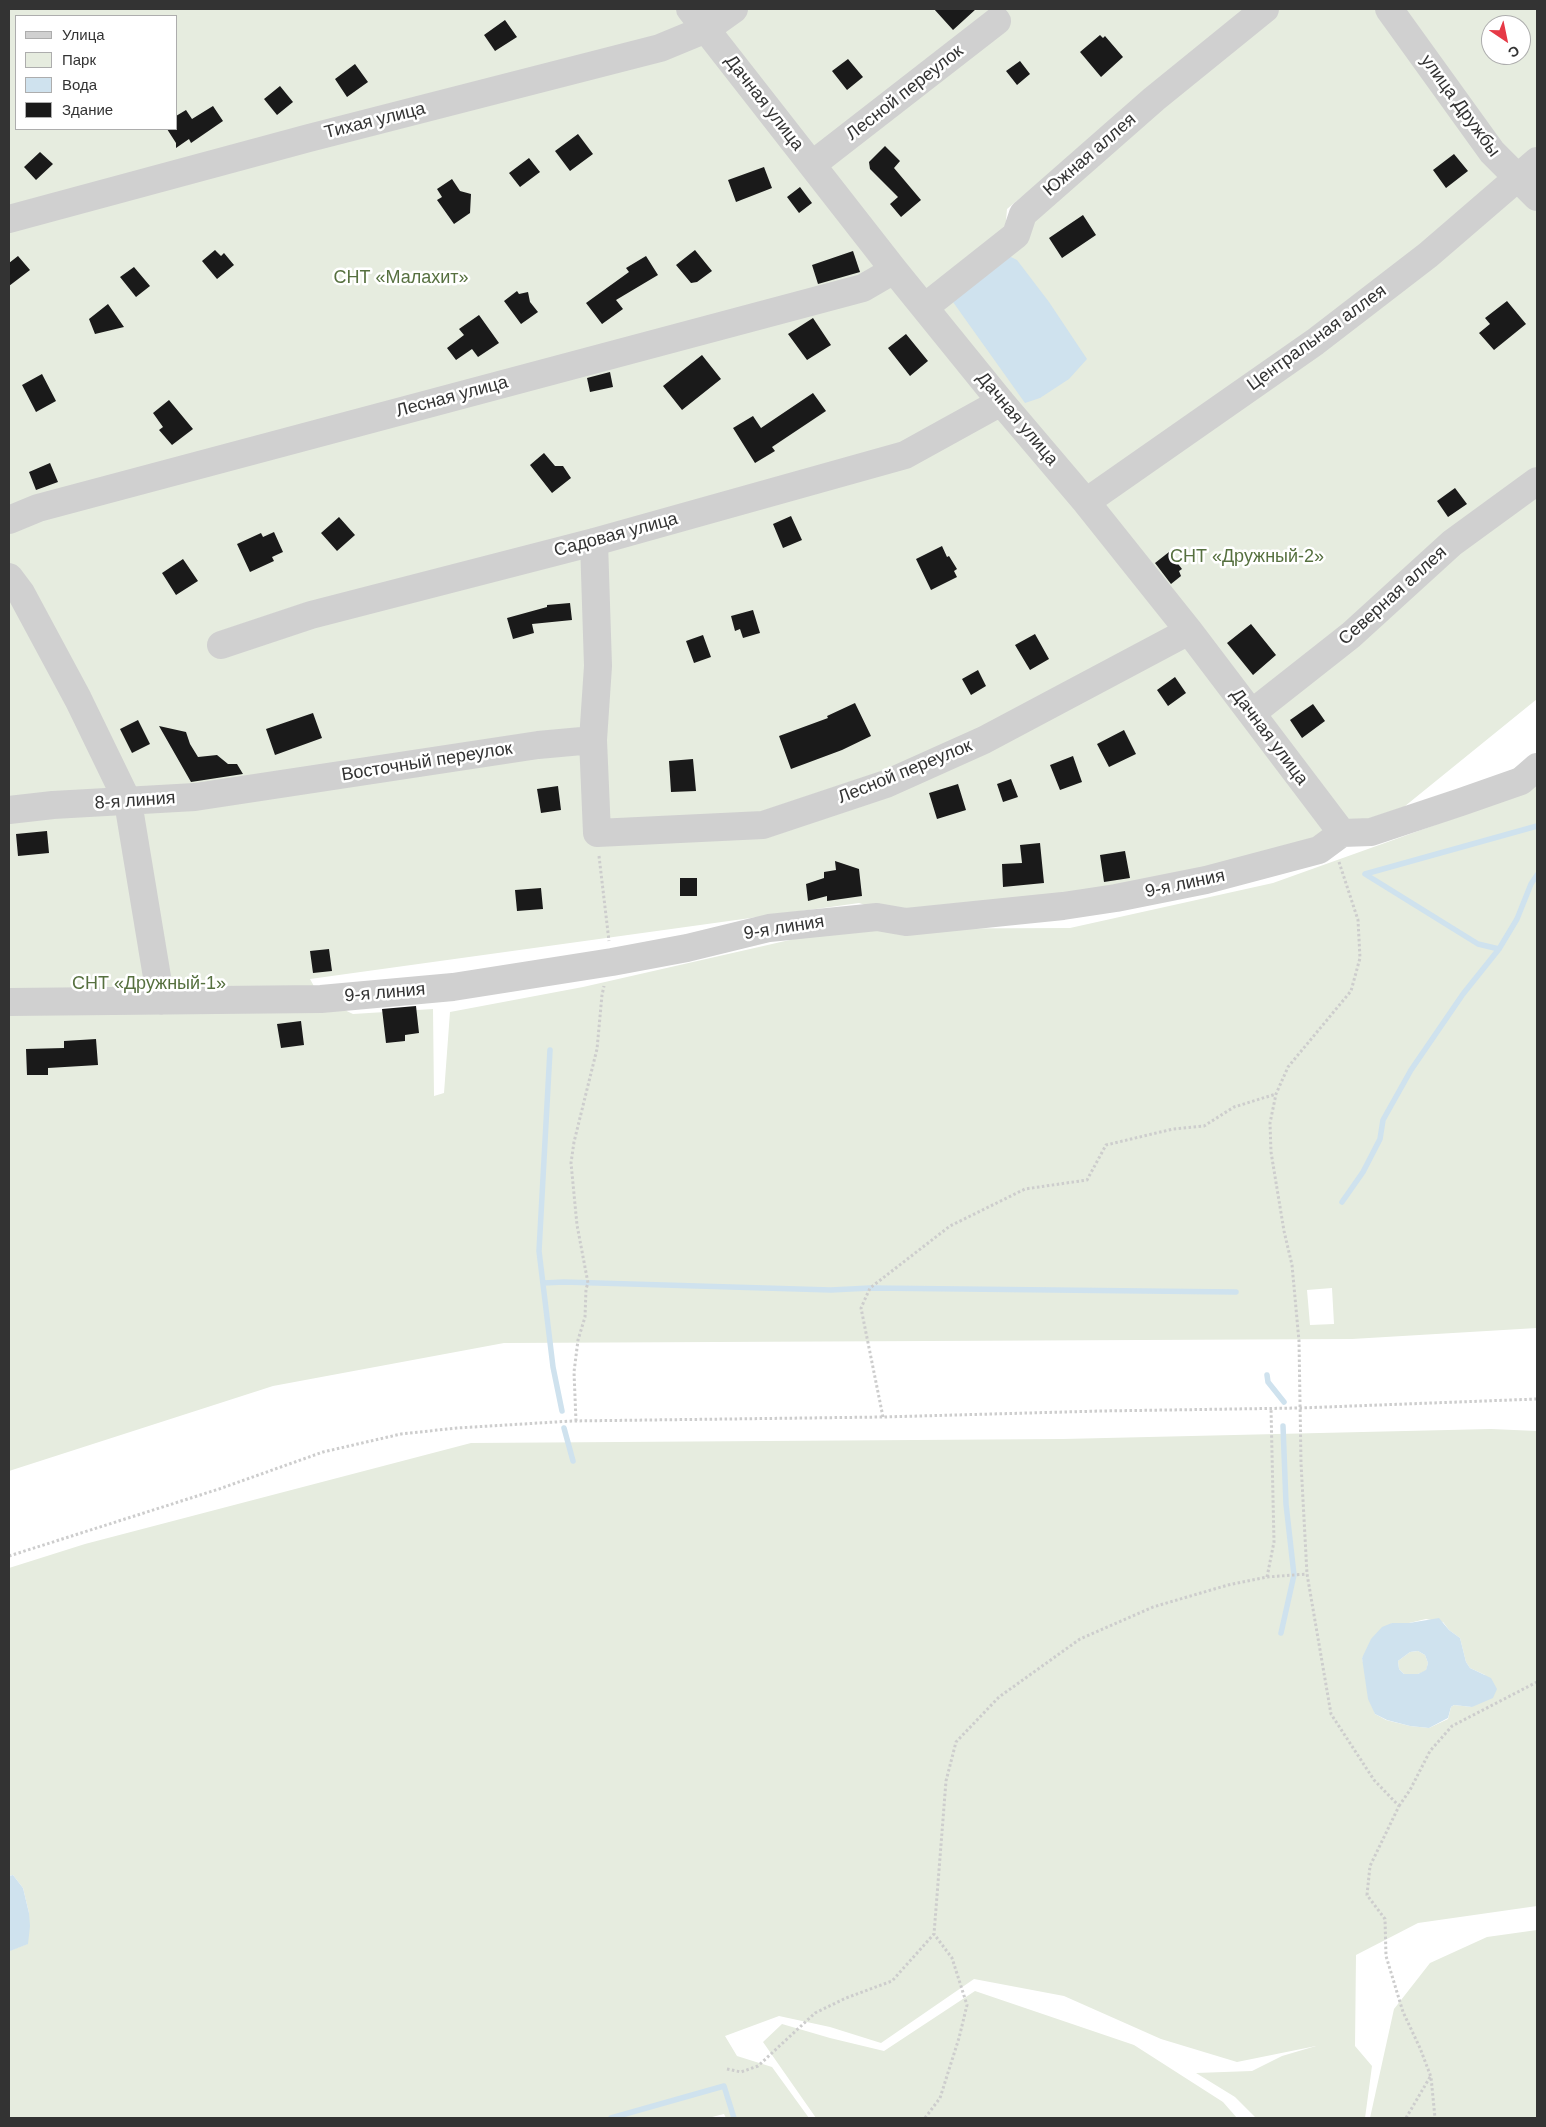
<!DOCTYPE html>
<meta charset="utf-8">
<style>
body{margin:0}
#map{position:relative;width:1546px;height:2127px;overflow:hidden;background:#fff;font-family:Arial,sans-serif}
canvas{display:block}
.frame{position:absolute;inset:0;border:10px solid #333;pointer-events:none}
.legend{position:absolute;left:15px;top:15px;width:162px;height:115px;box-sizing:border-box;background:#fff;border:1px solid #adadad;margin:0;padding:6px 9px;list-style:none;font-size:15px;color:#333}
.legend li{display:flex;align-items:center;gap:10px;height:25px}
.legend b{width:25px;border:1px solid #adadad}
.north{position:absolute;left:1481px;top:15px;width:50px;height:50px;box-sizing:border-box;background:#fff;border:1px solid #adadad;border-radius:50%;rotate:146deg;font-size:14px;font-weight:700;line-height:20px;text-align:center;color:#333}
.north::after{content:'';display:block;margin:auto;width:18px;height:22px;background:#e63946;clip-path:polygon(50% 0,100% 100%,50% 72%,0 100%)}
</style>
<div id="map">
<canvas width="1546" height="2127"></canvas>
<div class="frame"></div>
<ul class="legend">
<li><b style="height:6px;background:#d0d0d0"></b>Улица</li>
<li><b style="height:14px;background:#e6ecdf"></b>Парк</li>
<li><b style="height:14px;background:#cfe2ee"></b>Вода</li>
<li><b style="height:14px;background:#1a1a1a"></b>Здание</li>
</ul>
<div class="north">С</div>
</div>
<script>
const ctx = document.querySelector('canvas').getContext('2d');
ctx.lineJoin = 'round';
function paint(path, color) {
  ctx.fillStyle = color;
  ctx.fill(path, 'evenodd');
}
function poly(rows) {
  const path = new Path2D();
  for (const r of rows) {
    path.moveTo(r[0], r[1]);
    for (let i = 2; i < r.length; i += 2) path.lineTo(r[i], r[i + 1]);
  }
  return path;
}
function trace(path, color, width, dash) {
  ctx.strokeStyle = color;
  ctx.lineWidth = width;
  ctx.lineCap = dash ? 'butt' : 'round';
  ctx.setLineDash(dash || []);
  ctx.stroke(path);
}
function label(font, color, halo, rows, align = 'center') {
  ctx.font = font + ' Arial,sans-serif';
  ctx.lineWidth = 5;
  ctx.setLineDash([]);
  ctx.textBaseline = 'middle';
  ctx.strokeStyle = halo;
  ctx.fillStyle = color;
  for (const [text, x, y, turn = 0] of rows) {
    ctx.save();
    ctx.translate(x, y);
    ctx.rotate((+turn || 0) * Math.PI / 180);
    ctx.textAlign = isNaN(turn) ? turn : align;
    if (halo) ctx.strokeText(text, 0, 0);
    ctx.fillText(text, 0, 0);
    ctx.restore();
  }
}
paint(poly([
 [9,9,1537,9,1537,699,1394,815,1312,841,1152,883,1130,900,1106,905,1084,905,1073,897,909,919,859,903,310,979,321,999,353,1014,433,1009,434,1096,444,1093,450,1012,583,987,838,929,1070,928,1273,883,1435,825,1537,752,1537,1328,1352,1339,504,1343,273,1386,9,1471],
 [16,16,176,16,176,129,16,129],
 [1491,25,1521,25,1521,55,1491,55],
 [1125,125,1023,214,1016,235,925,307,925,299,1005,233,1007,209,1105,128],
 [1000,403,905,455,595,542,582,536,901,450,987,405],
 [1332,1288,1334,1324,1310,1325,1307,1290],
 [1491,1429,1537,1431,1537,1906,1418,1923,1356,1955,1355,2046,1372,2066,1365,2118,1256,2118,1235,2097,1196,2073,1252,2071,1282,2056,1316,2046,1237,2062,1161,2039,1064,1996,974,1979,881,2043,830,2027,779,2016,725,2036,737,2056,772,2067,809,2118,726,2118,724,2114,708,2118,9,2118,9,1951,27,1944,29,1913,23,1888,13,1875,9,1876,9,1568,85,1544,471,1443,1063,1439],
 [1426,1619,1443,1622,1449,1630,1460,1638,1466,1662,1470,1668,1485,1675,1472,1707,1454,1705,1451,1707,1448,1719,1429,1728,1410,1726,1386,1720,1375,1714,1362,1658,1392,1623,1409,1623],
 [1418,1651,1425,1655,1428,1663,1426,1671,1418,1674,1404,1674,1399,1669,1398,1661,1410,1652],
 [1537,1930,1537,2118,1370,2118,1394,2009,1430,1963,1487,1937],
 [975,1991,1134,2045,1223,2102,1237,2118,816,2118,763,2042,782,2024,830,2038,884,2051]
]), '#e6ecdf');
paint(poly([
 [1005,254,1017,260,1049,302,1087,359,1069,379,1040,398,1025,403,953,302],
 [1439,1618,1449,1630,1460,1638,1466,1662,1470,1668,1491,1678,1497,1689,1493,1698,1472,1707,1454,1705,1451,1707,1448,1718,1429,1728,1410,1726,1387,1720,1375,1714,1368,1699,1362,1658,1371,1639,1382,1627,1392,1623,1409,1623],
 [1418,1651,1425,1655,1428,1663,1426,1670,1418,1674,1404,1674,1399,1669,1398,1661,1410,1652],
 [13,1875,23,1888,29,1913,30,1926,28,1944,10,1951,9,1951,9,1876]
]), '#cfe2ee');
trace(poly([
 [1499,949,1478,944,1365,874,1537,826],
 [550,1050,539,1251,553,1367,562,1411],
 [1342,1202,1363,1172,1380,1139,1383,1120,1411,1070,1463,994,1499,949,1517,919,1531,884,1537,875],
 [543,1283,564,1282,831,1290,870,1288,1236,1292],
 [1267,1375,1268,1382,1284,1402],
 [564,1428,573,1461],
 [1281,1633,1294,1575,1286,1504,1283,1426],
 [611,2118,724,2086,734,2118]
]), '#cfe2ee', 5.5);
paint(poly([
 [934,9,976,9,953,30],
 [505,20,517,37,495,51,484,35],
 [1100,35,1103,38,1105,36,1123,57,1101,77,1080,52],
 [848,59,863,77,847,90,832,71],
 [1020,61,1030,74,1017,85,1006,71],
 [355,64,368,82,347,97,335,79],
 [280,86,293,102,277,115,264,99],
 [213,106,223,121,191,143,189,139,176,148,176,143,167,129,176,129,176,116,186,110,192,119],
 [578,134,593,154,570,171,555,151],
 [885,146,900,161,894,168,921,200,901,217,890,204,898,197,870,169,869,162],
 [40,152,53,164,36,180,24,167],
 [1454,154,1468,171,1446,188,1433,170],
 [529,158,540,172,520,187,509,173],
 [764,167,772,188,736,202,728,180],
 [452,179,460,191,471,194,470,213,454,224,437,200,442,197,437,189],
 [800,187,812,203,799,213,787,197],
 [1083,215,1096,235,1062,258,1049,238],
 [215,250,221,256,224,253,234,265,217,279,202,261],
 [695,250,712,271,697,282,691,283,676,265],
 [853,251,860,272,818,284,812,265],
 [18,256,30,270,9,286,9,263],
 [646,256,658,275,616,300,623,309,602,324,586,303,629,272,626,268],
 [134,267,150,286,136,297,120,277],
 [517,291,519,294,528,292,530,302,538,312,521,324,504,301],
 [1507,301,1526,324,1494,350,1479,333,1490,324,1485,318],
 [108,304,124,327,95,334,89,319],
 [479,315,499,343,478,357,472,349,456,360,447,348,464,335,459,329],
 [813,318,831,345,807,360,788,334],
 [906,334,928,361,910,376,888,348],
 [702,355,721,379,682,410,663,386],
 [610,372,613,387,590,392,587,378],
 [42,374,56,401,36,412,22,385],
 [813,393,826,411,772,447,775,451,755,463,733,428,753,416,761,428],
 [169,400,193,429,172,445,159,430,163,427,153,413],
 [544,453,555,466,563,466,571,478,552,493,530,465],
 [50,463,58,482,36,490,29,472],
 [1455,488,1467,504,1448,517,1437,501],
 [791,516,802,540,783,548,773,524],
 [339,517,355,535,337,551,321,533],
 [274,532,283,552,272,557,274,561,250,572,237,544,261,533,263,537],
 [942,546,947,557,949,556,957,569,954,571,957,577,931,590,916,559],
 [1169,552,1182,569,1179,571,1181,576,1171,584,1155,563],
 [183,559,198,581,176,595,162,573],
 [570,603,572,620,532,624,534,633,513,639,507,618,547,607,547,605],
 [753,610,760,633,743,638,740,629,735,631,731,616],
 [1251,624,1276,655,1253,675,1227,643],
 [1035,634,1049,659,1030,670,1015,645],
 [703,635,711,657,694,663,686,641],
 [978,670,986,686,971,695,962,679],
 [1175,677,1186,693,1168,706,1157,690],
 [855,703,871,736,842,750,791,769,779,736,828,718,827,716],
 [1313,704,1325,721,1302,738,1290,720],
 [313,713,322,738,275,755,266,729],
 [138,720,150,744,132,753,120,729],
 [159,726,186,732,190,744,198,757,217,755,228,764,237,764,243,774,191,782],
 [1124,730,1136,754,1109,767,1097,744],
 [1073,756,1082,782,1060,790,1050,765],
 [693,759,696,791,671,792,669,761],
 [1011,779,1018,797,1003,802,997,784],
 [958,784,966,810,937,819,929,793],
 [558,786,561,810,541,813,537,789],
 [47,831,49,853,18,856,16,834],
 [1040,843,1044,883,1003,887,1002,864,1022,863,1020,845],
 [1125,851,1130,878,1104,882,1100,855],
 [835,861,859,869,862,896,827,901,827,896,808,901,806,884,824,878,824,872,836,870],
 [680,878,697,878,697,896,680,896],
 [541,888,543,909,517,911,515,890],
 [329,949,332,971,313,973,310,951],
 [416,1006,419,1033,405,1035,405,1041,386,1043,382,1009],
 [301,1021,304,1045,281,1048,277,1024],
 [96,1039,98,1065,48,1068,48,1075,27,1075,26,1049,64,1048,64,1041]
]), '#1a1a1a');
trace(poly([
 [599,856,609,941],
 [1339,862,1358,920,1360,958,1351,991,1288,1067,1276,1094,1270,1123,1271,1152,1284,1231,1292,1265,1299,1341,1301,1463,1307,1574,1331,1714,1374,1780,1399,1806,1370,1866,1367,1895,1385,1919,1386,1956,1403,2012,1420,2048,1431,2077,1435,2118],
 [883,1417,861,1308,870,1288,950,1226,1025,1189,1087,1180,1106,1145,1173,1129,1204,1126,1234,1107,1276,1094],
 [576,1421,574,1372,578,1340,585,1317,586,1289,588,1283,577,1225,571,1163,574,1142,597,1049,602,995,604,986],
 [9,1556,219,1489,323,1452,401,1434,457,1428,572,1421,883,1417,1101,1411,1300,1408,1537,1399],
 [1267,1577,1274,1542,1271,1408],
 [1399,1806,1410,1790,1430,1751,1452,1726,1537,1682],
 [727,2069,741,2072,758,2066,815,2013,846,1998,892,1981,934,1934,946,1781,956,1742,999,1697,1080,1639,1153,1607,1228,1585,1267,1577,1307,1574],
 [925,2118,940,2098,959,2038,967,2005,952,1958,934,1934],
 [1406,2118,1430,2077]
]), '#cdcdcd', 3, [2.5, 2.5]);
trace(poly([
 [690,9,894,270,1001,402,1086,502,1189,631,1342,833],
 [1389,9,1492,152,1537,197],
 [813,164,997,21],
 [9,219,309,138,660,48,706,29,734,9],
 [925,307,1016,235,1023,214,1154,99,1265,9],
 [1086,502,1315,342,1428,255,1537,161],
 [9,520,38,508,863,288,894,270],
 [594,542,598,666,593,740,597,833,763,825,886,784,984,740,1189,631],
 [9,577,21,593,78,699,128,802,161,1001],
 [221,645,311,615,594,542,905,455,1001,402],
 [1252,713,1351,635,1452,543,1537,481],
 [9,810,53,805,195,797,538,745,593,740],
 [9,1002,321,999,453,987,612,962,687,948,769,928,877,917,906,922,1063,906,1116,898,1206,880,1319,850,1342,833,1371,832,1461,802,1521,781,1537,767]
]), '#d0d0d0', 28);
label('18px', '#333', '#fff', [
 ["Лесной переулок",905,93,-38],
 ["Дачная улица",764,103,52],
 ["улица Дружбы",1460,106,54],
 ["Тихая улица",375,121,-14],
 ["Южная аллея",1090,155,-41],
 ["Центральная аллея",1317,338,-36],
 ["Лесная улица",452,397,-15],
 ["Дачная улица",1017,419,50],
 ["Садовая улица",616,535,-15],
 ["Северная аллея",1393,596,-42],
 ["Дачная улица",1269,737,53],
 ["Восточный переулок",427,762,-9],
 ["Лесной переулок",905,772,-22],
 ["8-я линия",135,801,-4],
 ["9-я линия",1185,884,-12],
 ["9-я линия",784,928,-9],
 ["9-я линия",385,993,-5]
]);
label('18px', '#56703f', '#fff', [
 ["СНТ «Малахит»",401,278],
 ["СНТ «Дружный-2»",1247,557],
 ["СНТ «Дружный-1»",149,984]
]);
</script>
